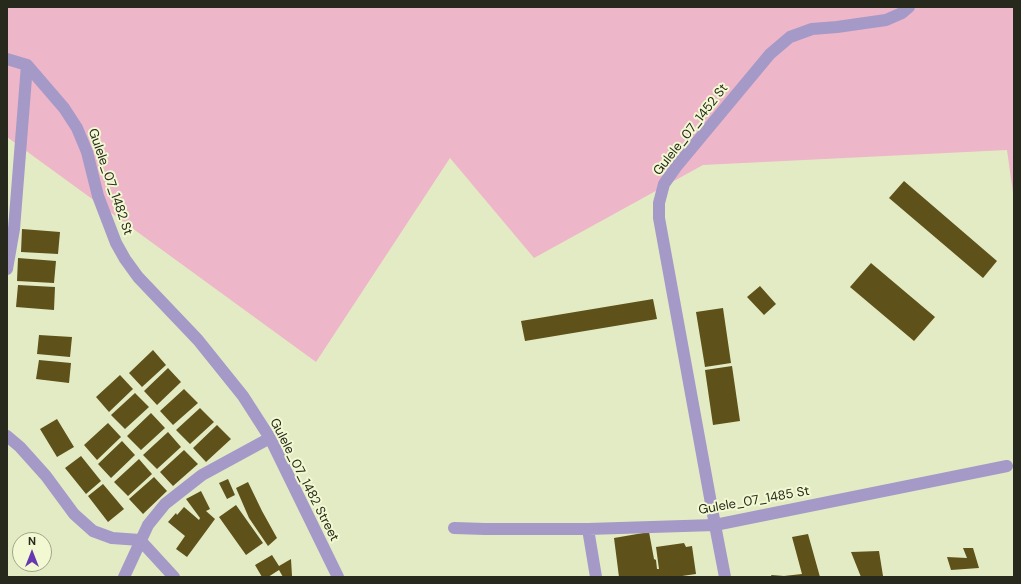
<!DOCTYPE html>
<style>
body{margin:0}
#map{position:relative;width:1021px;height:584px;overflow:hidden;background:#e3ebc5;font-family:"DM Sans",sans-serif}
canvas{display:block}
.frame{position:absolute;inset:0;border:8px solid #26291b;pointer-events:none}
.north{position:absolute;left:12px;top:532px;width:40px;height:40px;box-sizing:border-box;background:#f1f8d2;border:1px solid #a0a589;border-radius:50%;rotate:0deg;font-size:11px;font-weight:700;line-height:16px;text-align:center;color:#26291b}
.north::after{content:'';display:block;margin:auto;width:14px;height:18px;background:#6739b1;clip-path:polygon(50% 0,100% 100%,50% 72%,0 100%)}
</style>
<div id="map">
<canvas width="1021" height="584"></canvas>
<div class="frame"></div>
<div class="north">N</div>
</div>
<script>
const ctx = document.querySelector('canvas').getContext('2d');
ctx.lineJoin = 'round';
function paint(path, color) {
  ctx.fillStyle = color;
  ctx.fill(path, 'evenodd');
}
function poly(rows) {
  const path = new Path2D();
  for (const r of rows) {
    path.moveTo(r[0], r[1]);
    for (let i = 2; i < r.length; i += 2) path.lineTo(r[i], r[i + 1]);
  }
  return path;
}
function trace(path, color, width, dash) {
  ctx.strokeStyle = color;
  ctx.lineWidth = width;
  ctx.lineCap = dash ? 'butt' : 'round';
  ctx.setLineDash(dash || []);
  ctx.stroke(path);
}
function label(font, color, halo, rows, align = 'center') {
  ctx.font = font + ' "DM Sans",sans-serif';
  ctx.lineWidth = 4;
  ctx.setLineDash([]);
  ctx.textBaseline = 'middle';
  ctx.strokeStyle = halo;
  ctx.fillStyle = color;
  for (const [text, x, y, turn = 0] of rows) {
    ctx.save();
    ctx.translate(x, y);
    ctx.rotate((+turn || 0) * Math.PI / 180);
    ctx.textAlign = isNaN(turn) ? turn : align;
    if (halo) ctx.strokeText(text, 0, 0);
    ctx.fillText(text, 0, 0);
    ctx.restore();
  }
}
paint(poly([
 [7,7,1014,7,1014,200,1007,150,703,165,534,258,450,158,316,362,7,137]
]), '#eeb6c9');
paint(poly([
 [904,181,997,261,983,278,889,198],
 [22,229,60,232,58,254,21,252],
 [18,258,56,261,54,283,17,281],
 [871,263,935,317,914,341,850,287],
 [18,285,55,287,54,310,16,307],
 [760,286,776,304,764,315,747,297],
 [653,299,657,319,525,341,521,321],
 [723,308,731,363,705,367,696,312],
 [39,335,72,337,70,357,37,354],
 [153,350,166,365,142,387,129,373],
 [39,360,71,363,69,383,36,379],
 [732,366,740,421,713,425,705,370],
 [168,368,181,382,157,405,144,391],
 [120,375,133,389,109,412,96,397],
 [184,389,198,403,173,425,160,411],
 [135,393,149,407,125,429,111,415],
 [200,408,214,422,190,444,176,430],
 [151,413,165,428,141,450,127,436],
 [57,419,74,447,57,457,40,429],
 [108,423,121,437,97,460,84,445],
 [217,425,231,439,206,462,193,448],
 [168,432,181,447,157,469,143,455],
 [122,441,135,455,111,478,98,464],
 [184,450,198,464,173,486,160,472],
 [81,456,101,481,86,494,65,468],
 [139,459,152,474,128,496,114,482],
 [154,477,167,491,143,514,129,499],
 [228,479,235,495,227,499,219,483],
 [248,482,262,511,277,538,268,546,249,518,236,488],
 [103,484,124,509,108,522,88,496],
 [201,491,210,509,206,511,215,519,187,557,176,549,185,536,168,522,176,513,177,515,184,507,199,520,200,518,186,499],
 [236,505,263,543,246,555,219,517],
 [649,532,654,559,656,560,657,569,659,569,656,547,684,543,686,547,692,546,696,574,675,577,619,577,614,538],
 [808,534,820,577,772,577,771,575,784,576,802,574,792,537],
 [963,548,973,548,979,568,951,570,947,557,967,558],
 [879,551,883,576,861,577,851,552],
 [272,555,279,566,291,559,292,576,283,577,279,570,268,577,262,577,255,565]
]), '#5e5119');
trace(poly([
 [7,59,27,65,64,108,77,128,87,152,98,196,116,243,125,259,138,277,198,340,243,396,270,438,338,577],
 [7,269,14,229,27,65],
 [7,436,20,447,46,476,74,514,93,531,112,538,140,540,174,577],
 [454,528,485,529,588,529,715,525,1007,466],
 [588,529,596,577],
 [124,577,148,525,165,504,202,475,270,438],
 [725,577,715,525,659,218,659,203,664,184,676,167,770,54,790,37,812,29,837,27,886,20,902,13,909,7]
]), '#a599c8', 12);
label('13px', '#26291b', '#f1f8d2', [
 ["Gulele_07_1452 St",691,130,-52],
 ["Gulele_07_1482 St",110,182,71],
 ["Gulele_07_1482 Street",304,480,63],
 ["Gulele_07_1485 St",754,501,-10]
]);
</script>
